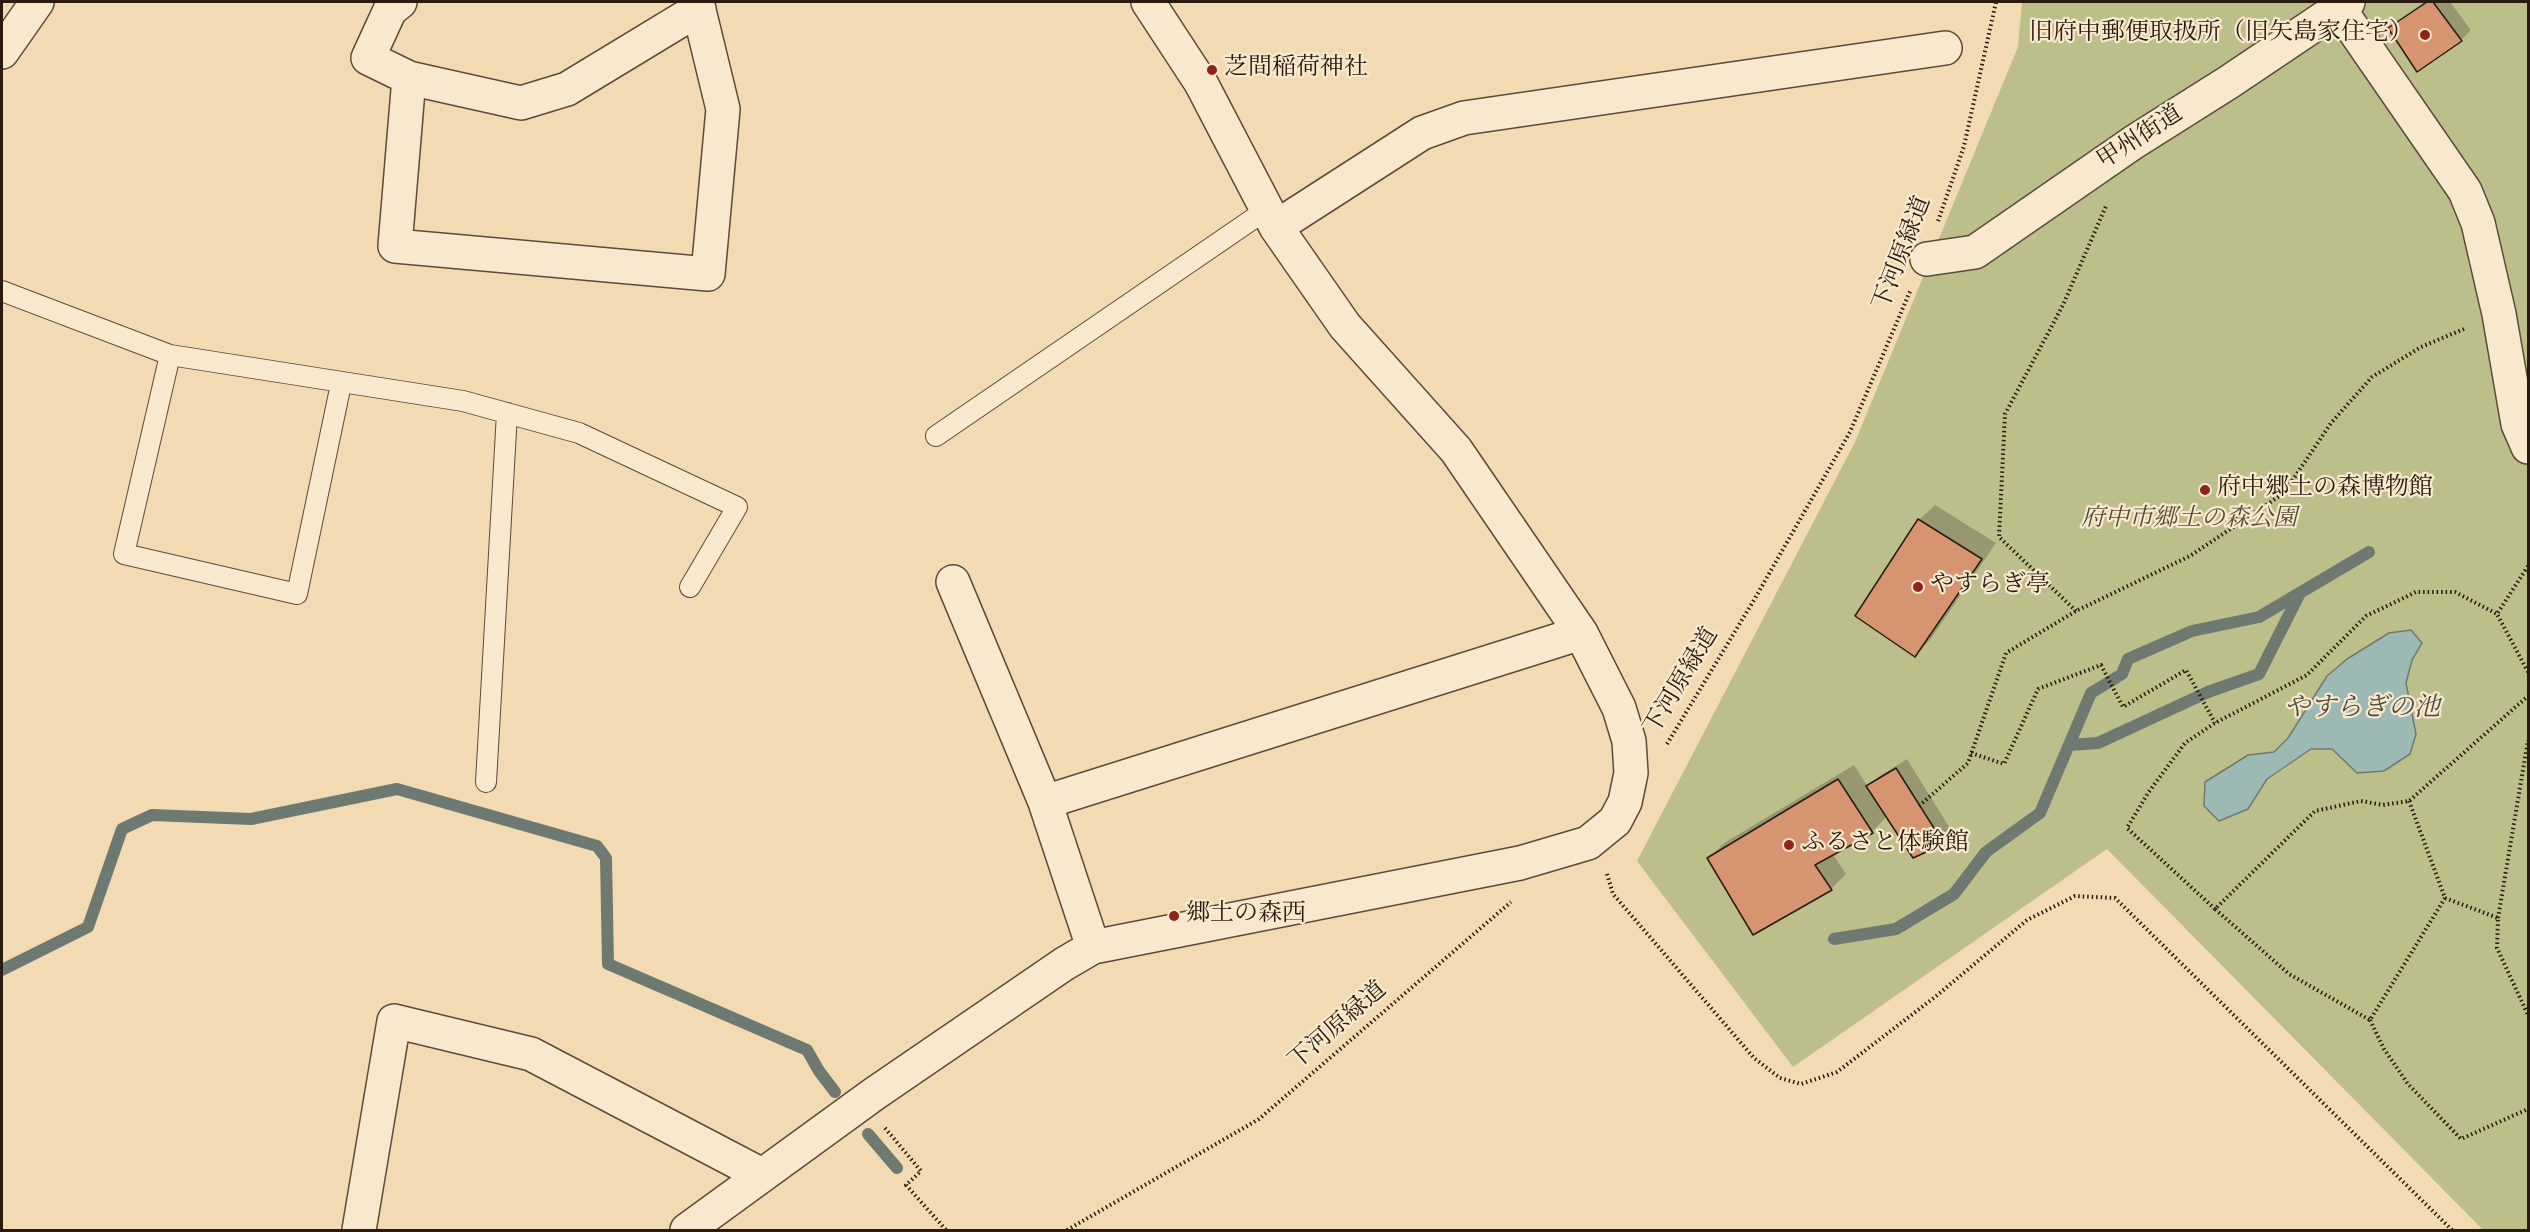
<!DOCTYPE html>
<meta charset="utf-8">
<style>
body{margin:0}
#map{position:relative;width:2530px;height:1232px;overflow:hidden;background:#f2dbb3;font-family:Vollkorn,serif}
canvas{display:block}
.frame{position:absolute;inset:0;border:3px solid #291b0f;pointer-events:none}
</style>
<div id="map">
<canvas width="2530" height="1232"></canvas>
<div class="frame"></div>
</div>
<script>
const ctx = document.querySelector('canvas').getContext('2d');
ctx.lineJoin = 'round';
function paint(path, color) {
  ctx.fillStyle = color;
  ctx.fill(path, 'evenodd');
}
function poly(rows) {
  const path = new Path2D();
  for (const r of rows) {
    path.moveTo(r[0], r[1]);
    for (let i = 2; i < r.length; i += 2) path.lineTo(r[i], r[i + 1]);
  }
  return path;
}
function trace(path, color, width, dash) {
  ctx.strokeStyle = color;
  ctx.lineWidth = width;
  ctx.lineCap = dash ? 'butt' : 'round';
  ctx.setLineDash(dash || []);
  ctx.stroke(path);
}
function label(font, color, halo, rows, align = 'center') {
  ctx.font = font + ' Vollkorn,"Noto Serif JP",serif';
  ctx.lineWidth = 4.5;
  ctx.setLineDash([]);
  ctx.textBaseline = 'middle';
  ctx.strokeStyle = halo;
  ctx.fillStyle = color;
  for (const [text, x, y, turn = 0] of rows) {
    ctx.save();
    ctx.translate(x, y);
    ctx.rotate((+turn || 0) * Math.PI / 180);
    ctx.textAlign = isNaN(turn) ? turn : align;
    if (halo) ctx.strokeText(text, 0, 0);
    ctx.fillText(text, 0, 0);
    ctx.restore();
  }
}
paint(poly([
 [2022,2,2528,2,2528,1230,2483,1230,2107,849,1793,1067,1637,861,1855,442,2018,47]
]), '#bdbf8b');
const water = poly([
 [2411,630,2422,643,2412,660,2406,683,2416,734,2410,754,2384,771,2357,773,2332,749,2311,749,2267,779,2248,809,2219,821,2204,806,2205,782,2248,755,2274,752,2288,738,2327,676,2347,659,2389,633,2411,630]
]);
paint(water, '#9cbab3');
trace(water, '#6e7a71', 1.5);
paint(poly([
 [2424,2,2450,2,2471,30,2461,40,2390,28],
 [1935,505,1996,543,1930,640,1915,655,1857,615,1920,519],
 [1907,759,1953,833,1943,843,1887,816,1872,832,1832,853,1846,874,1831,889,1709,858,1724,843,1854,765,1868,787,1878,777]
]), '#0003');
trace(poly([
 [2069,745,2098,743,2208,692,2259,674,2299,595],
 [1834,939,1896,929,1954,894,1986,852,2040,813,2091,693,2122,674,2128,659,2192,631,2259,617,2369,552],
 [2,970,88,927,122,829,152,815,251,819,397,789,597,846,606,858,608,964,807,1050,819,1071,835,1092],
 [868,1134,897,1168]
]), '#6e7a71', 12);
const building = poly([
 [2427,2,2433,2,2462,41,2417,72,2388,28,2427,2],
 [1918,519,1982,559,1915,657,1855,616,1918,519],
 [1896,768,1944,844,1913,858,1866,786,1896,768],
 [1838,779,1873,833,1815,865,1832,890,1753,935,1707,858,1838,779]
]);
paint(building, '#d79471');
trace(building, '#291b0f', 1.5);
const lane = poly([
 [2,291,170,355,463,401,579,433,737,507,690,587],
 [170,355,124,554,297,594,341,384],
 [936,436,1266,210],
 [486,782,507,413]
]);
const street = poly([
 [400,2,390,10,368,58,409,78,521,103,567,89,699,9],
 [2338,7,2465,191,2478,223,2499,314,2518,424,2528,447],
 [2,52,37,2],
 [409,78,395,246,708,274,723,109,697,2],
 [1276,227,1422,133,1464,118,1945,48],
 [1927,259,1975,252,2134,142,2229,82,2348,2],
 [953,582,1045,802,1093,947],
 [1045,802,1581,633],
 [359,1230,394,1021,531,1054,762,1175],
 [687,1230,874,1094,1064,964,1093,947,1520,863,1588,843,1615,821,1625,802,1631,773,1629,741,1619,708,1581,633,1456,450,1345,326,1276,227,1201,83,1148,2]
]);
trace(lane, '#5b4b38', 22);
trace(street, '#5b4b38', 36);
trace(poly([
 [1938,221,1964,146,1996,2],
 [2528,566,2497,614,2528,672],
 [2076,611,1999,537,2005,414,2063,305,2106,206],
 [1667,744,1754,600,1850,432,1911,289],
 [1971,753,2004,764,2038,689,2101,665,2123,707,2186,670,2215,723],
 [2409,801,2445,898,2370,1020,2289,974,2215,909,2315,811,2361,801,2383,805,2409,801,2528,696],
 [1919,806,1968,763,2006,653,2076,611,2190,556,2284,493,2331,423,2372,377,2421,347,2464,329],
 [1607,874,1613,894,1754,1058,1780,1078,1801,1084,1837,1072,1935,997,2027,920,2075,896,2115,898,2452,1230],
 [2445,898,2498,918,2497,948,2528,1015],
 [2215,909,2127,828,2148,793,2185,743,2215,723,2307,675,2366,616,2416,592,2455,592,2497,614],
 [2498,918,2528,740],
 [2370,1020,2384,1049,2408,1084,2461,1139,2528,1109],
 [885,1128,921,1171,906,1185,946,1230],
 [1067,1230,1259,1119,1511,902]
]), '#291b0f', 4, [1.5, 3]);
trace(lane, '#f7e8ce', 20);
trace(street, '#f7e8ce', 33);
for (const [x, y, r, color] of [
 [2425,35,6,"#8f2418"],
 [1212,70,6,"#8f2418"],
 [2205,490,6,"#8f2418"],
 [1918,587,6,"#8f2418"],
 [1789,845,6,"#8f2418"],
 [1174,916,6,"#8f2418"]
]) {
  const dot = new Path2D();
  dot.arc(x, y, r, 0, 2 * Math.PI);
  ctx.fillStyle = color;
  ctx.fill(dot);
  trace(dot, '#f7e8ce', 2);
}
label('24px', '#291b0f', '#f7e8ce', [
 ["旧府中郵便取扱所（旧矢島家住宅）",2413,35,"right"],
 ["芝間稲荷神社",1224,70],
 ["府中郷土の森博物館",2217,490],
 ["やすらぎ亭",1930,587],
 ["ふるさと体験館",1801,845],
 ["郷土の森西",1186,916]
], 'left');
label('24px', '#291b0f', '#f7e8ce', [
 ["甲州街道",2141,139,-33],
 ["下河原緑道",1904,254,-69],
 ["下河原緑道",1683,682,-59],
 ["下河原緑道",1339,1027,-41]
]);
label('italic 24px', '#554c34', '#f7e8ce', [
 ["府中市郷土の森公園",2189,521]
]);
label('italic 26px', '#4c4b40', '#f7e8ce', [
 ["やすらぎの池",2362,710]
]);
</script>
